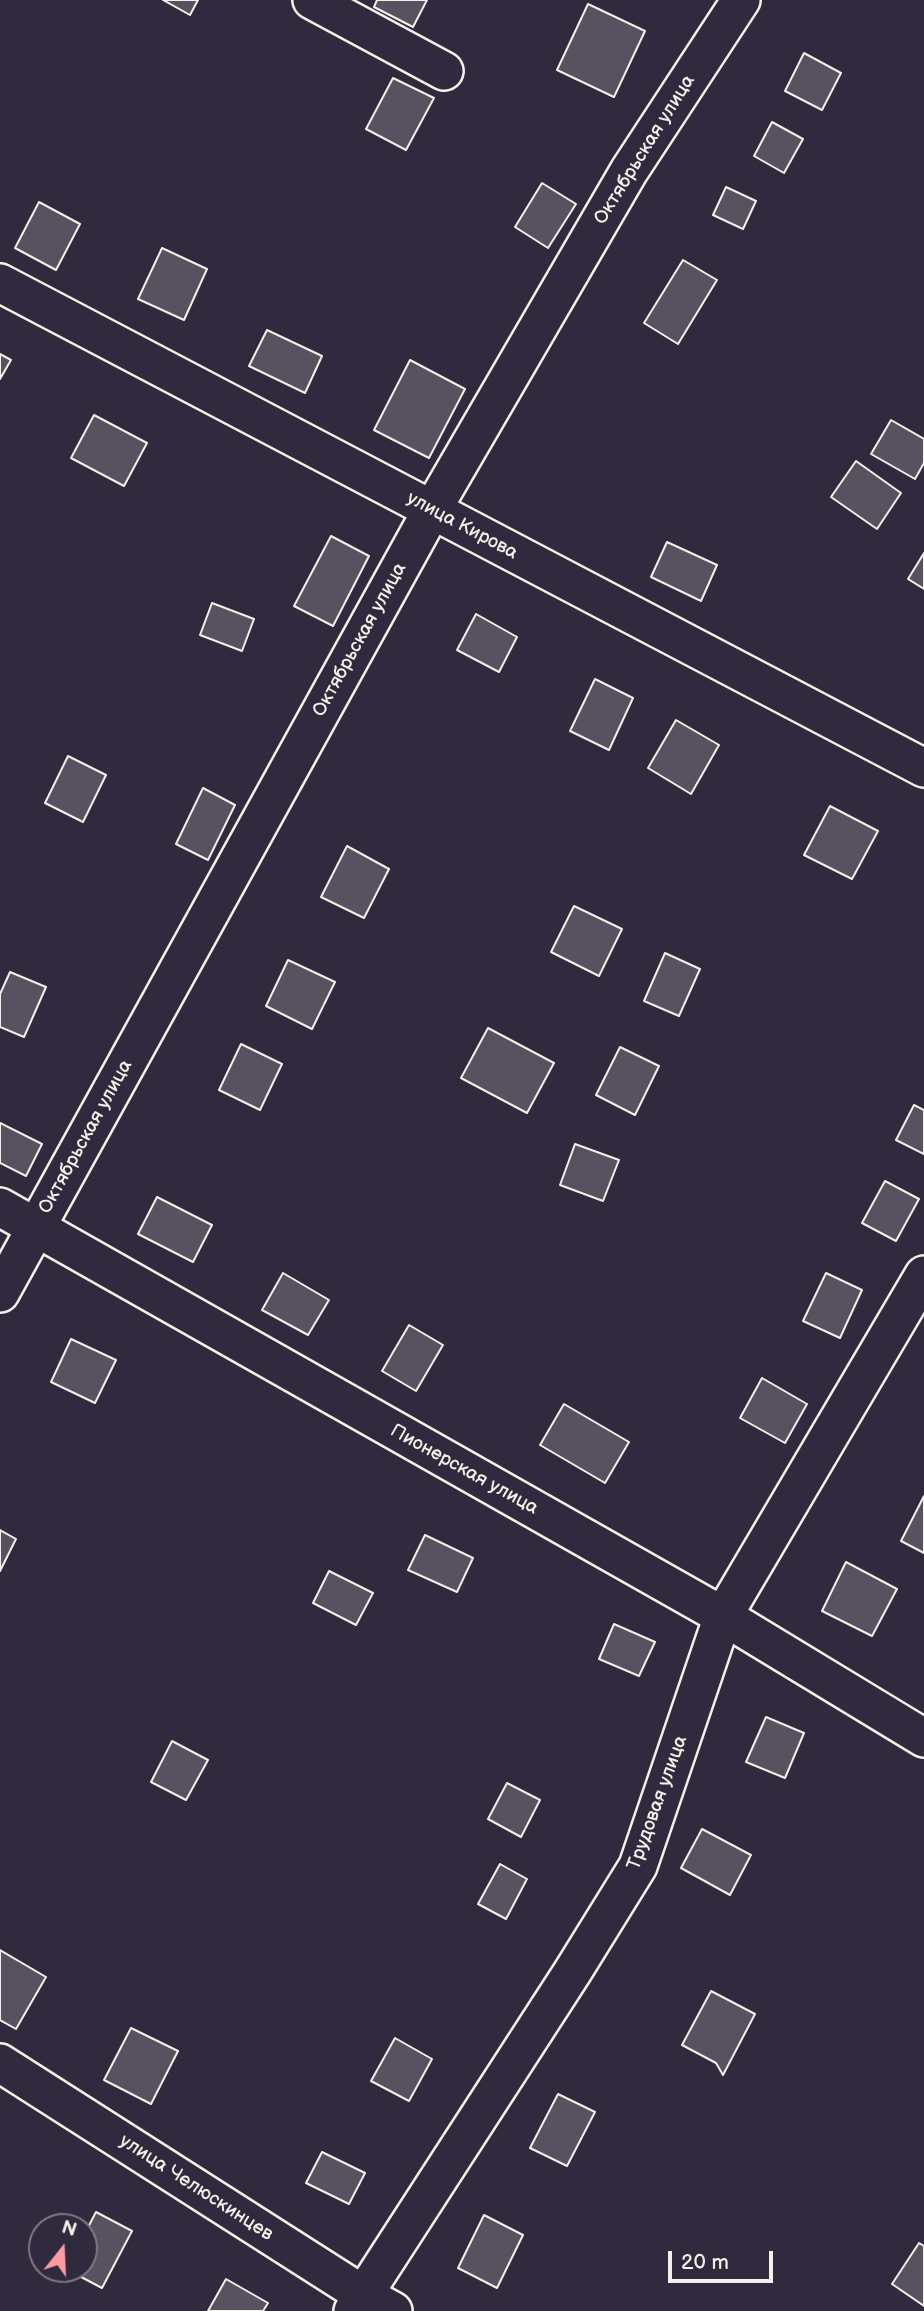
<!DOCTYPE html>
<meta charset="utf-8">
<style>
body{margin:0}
#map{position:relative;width:924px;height:2311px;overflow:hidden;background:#2f2a3d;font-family:"Balsamiq Sans",sans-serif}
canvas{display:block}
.north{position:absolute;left:28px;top:2213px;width:70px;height:70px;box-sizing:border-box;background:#2f2a3d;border:2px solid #7e7a81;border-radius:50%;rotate:18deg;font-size:19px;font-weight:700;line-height:28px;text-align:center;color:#f4f1e8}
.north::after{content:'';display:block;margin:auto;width:24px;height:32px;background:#ff9aa2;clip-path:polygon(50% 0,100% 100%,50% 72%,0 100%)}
.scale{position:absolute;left:668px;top:2251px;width:105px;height:32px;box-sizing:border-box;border:4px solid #f4f1e8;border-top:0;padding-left:9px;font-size:21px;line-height:24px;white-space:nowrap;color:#f4f1e8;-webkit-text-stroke:5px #2f2a3d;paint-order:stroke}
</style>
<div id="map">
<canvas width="924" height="2311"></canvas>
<div class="north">N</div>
<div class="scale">20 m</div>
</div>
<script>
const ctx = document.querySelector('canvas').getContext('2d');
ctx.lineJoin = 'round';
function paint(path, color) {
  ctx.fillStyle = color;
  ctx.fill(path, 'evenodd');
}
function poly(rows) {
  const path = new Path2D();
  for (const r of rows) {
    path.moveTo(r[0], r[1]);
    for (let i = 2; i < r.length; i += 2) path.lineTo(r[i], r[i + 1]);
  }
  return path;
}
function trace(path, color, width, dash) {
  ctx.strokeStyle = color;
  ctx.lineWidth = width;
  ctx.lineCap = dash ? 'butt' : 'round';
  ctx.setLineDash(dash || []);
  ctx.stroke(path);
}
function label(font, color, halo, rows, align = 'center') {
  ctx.font = font + ' "Balsamiq Sans",sans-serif';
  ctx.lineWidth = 5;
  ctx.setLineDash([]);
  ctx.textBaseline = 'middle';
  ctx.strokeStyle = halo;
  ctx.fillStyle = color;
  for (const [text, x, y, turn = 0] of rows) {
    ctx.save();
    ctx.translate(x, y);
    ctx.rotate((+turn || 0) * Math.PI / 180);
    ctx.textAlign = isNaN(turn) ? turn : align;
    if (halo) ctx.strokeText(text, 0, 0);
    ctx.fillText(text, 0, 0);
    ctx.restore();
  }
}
const building = poly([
 [163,0,198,0,190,15,163,0],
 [377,0,427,0,413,27,374,7,377,0],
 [588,4,645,31,614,97,557,70,588,4],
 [804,53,841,73,822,110,785,91,804,53],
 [393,78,434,98,406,150,366,129,393,78],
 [772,122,803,139,784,173,754,156,772,122],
 [542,183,576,204,548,248,515,227,542,183],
 [726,187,756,201,743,229,713,215,726,187],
 [39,202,80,224,56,270,15,248,39,202],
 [162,248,207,269,184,320,138,299,162,248],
 [683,260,717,280,678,344,644,323,683,260],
 [267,330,322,356,305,393,249,366,267,330],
 [0,354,11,360,0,379,0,354],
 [410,360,465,389,429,458,374,430,410,360],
 [94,415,147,443,124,486,71,458,94,415],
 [891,420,924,439,924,463,915,479,871,454,891,420],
 [856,461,901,493,877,529,831,497,856,461],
 [331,536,369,556,333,626,294,606,331,536],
 [667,542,717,565,701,601,651,577,667,542],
 [924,553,924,589,908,579,924,553],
 [212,603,254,619,242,651,200,635,212,603],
 [476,614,517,637,499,672,457,650,476,614],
 [595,679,633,698,609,750,570,731,595,679],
 [676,720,719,745,691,794,648,768,676,720],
 [68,756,106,775,83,822,45,803,68,756],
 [203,788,235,805,208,860,176,844,203,788],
 [830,806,878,831,852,879,804,855,830,806],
 [347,846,389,869,364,918,321,897,347,846],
 [574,906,622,929,599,976,551,952,574,906],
 [665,953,700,969,679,1016,644,1001,665,953],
 [288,960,335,982,312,1029,266,1006,288,960],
 [10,972,46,987,24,1037,0,1027,0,994,10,972],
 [488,1028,554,1063,527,1113,461,1078,488,1028],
 [241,1044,282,1064,260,1110,219,1090,241,1044],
 [620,1047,659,1066,635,1115,596,1095,620,1047],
 [914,1105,924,1110,924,1154,896,1140,914,1105],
 [0,1123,42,1144,26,1176,0,1163,0,1123],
 [575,1144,619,1160,603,1201,560,1185,575,1144],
 [885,1181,919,1199,896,1241,862,1223,885,1181],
 [157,1197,212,1225,193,1262,138,1234,157,1197],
 [283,1273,329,1300,308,1335,262,1310,283,1273],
 [826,1273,862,1290,840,1338,803,1321,826,1273],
 [409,1325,443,1345,416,1391,382,1371,409,1325],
 [71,1339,116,1360,95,1403,51,1382,71,1339],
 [762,1378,807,1404,785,1443,740,1418,762,1378],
 [564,1404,629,1442,605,1483,540,1445,564,1404],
 [924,1496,924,1553,901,1541,924,1496],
 [0,1530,16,1539,0,1571,0,1530],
 [425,1535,473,1558,457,1592,408,1570,425,1535],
 [846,1562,897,1589,872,1636,822,1611,846,1562],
 [329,1571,373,1593,356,1625,313,1603,329,1571],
 [614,1624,655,1642,639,1676,599,1659,614,1624],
 [766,1717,804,1733,785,1778,746,1762,766,1717],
 [172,1741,208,1760,186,1800,151,1782,172,1741],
 [507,1783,540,1800,521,1837,488,1819,507,1783],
 [702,1829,751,1855,730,1895,681,1868,702,1829],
 [500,1864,527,1879,506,1919,478,1904,500,1864],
 [0,1950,46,1977,16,2029,0,2020,0,1950],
 [711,1991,755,2014,723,2075,716,2063,682,2045,711,1991],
 [131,2028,178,2051,151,2104,104,2080,131,2028],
 [395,2038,432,2059,409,2101,371,2081,395,2038],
 [558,2094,595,2112,567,2166,530,2148,558,2094],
 [322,2152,365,2173,349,2204,306,2183,322,2152],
 [96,2212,132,2231,102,2288,66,2269,84,2269,84,2235,96,2212],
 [484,2215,523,2235,497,2288,458,2268,484,2215],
 [919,2243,924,2246,924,2306,892,2284,919,2243],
 [226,2279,268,2303,263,2311,208,2311,226,2279]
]);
paint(building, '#56525f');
trace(building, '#f4f1e8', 2);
const minor = poly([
 [312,0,444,71],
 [0,283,924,768],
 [0,1207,723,1616,924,1738],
 [0,1293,432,510,629,171,741,0],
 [0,2063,362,2294,393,2311],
 [353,2311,573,1971,638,1866,723,1616,924,1275]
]);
trace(minor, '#f4f1e8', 42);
trace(minor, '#2f2a3d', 37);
label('19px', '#f4f1e8', '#2f2a3d', [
 ["Октябрьская улица",645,150,-58],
 ["улица Кирова",462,526,28],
 ["Октябрьская улица",360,640,-61],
 ["Октябрьская улица",86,1137,-61],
 ["Пионерская улица",464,1470,29],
 ["Трудовая улица",658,1803,-70],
 ["улица Челюскинцев",196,2188,33]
]);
</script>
